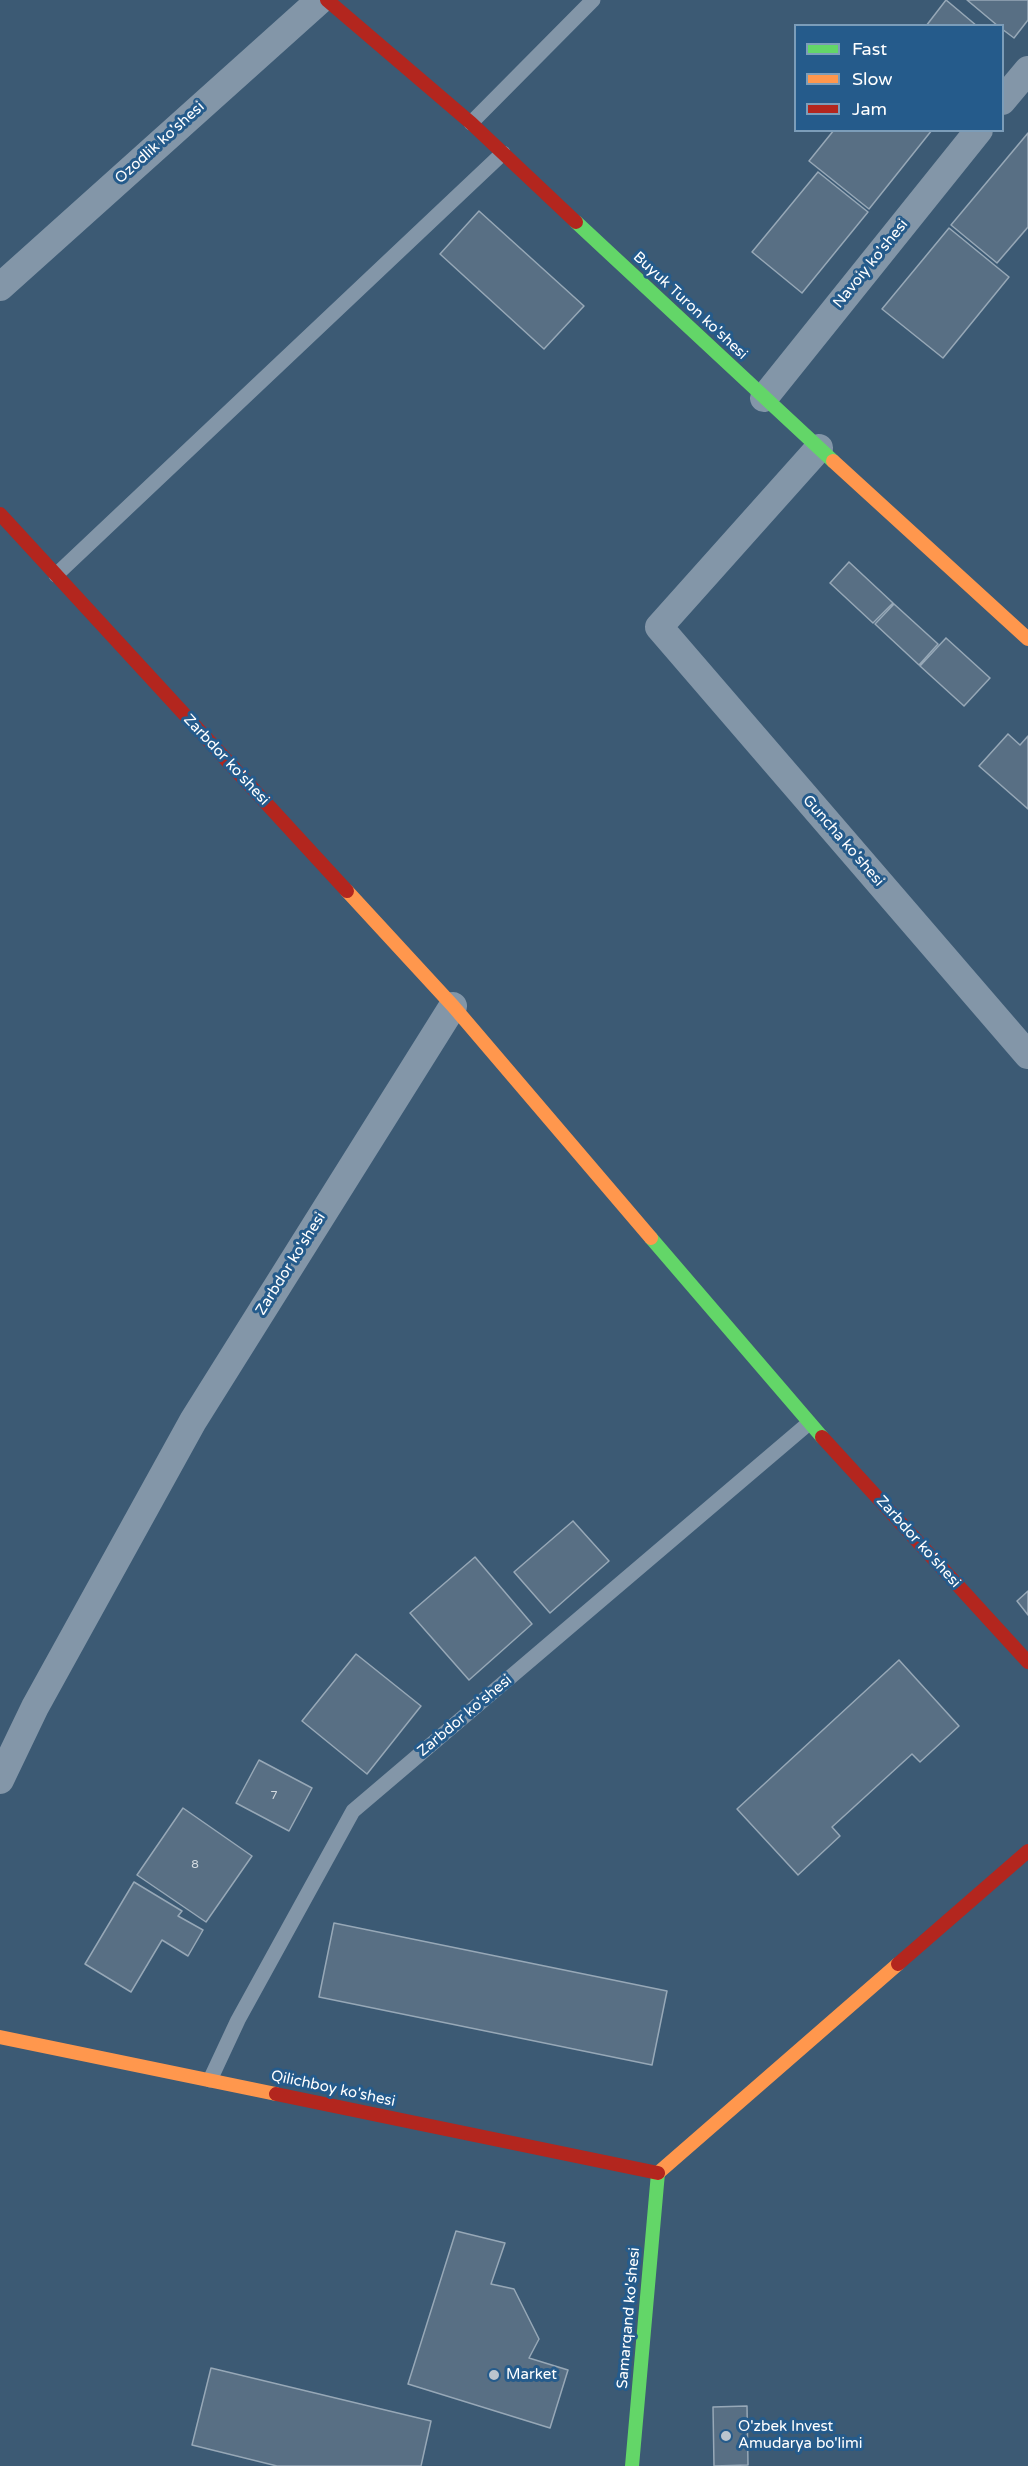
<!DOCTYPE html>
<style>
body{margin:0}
#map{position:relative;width:1028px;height:2466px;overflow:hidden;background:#3c5a74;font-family:"Varela Round",sans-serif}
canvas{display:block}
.legend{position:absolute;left:794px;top:24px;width:210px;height:108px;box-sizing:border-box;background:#255b8b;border:2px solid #7c9db9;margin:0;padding:8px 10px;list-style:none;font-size:18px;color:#fff}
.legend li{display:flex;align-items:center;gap:12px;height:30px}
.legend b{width:30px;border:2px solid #7c9db9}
</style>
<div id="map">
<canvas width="1028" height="2466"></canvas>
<ul class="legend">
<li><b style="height:8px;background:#63d668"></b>Fast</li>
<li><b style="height:8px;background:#ff974d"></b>Slow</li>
<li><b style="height:8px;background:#b3261e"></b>Jam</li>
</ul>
</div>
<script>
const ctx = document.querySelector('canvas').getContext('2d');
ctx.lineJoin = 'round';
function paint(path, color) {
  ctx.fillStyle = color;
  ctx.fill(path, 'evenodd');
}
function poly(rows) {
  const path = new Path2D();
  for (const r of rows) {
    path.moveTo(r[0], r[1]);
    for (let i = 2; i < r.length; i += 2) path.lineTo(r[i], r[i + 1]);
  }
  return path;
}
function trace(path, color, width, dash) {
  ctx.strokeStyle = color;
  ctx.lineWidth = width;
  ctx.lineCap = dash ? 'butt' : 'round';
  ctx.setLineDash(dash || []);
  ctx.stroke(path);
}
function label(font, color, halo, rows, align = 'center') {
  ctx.font = font + ' "Varela Round",sans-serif';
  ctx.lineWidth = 6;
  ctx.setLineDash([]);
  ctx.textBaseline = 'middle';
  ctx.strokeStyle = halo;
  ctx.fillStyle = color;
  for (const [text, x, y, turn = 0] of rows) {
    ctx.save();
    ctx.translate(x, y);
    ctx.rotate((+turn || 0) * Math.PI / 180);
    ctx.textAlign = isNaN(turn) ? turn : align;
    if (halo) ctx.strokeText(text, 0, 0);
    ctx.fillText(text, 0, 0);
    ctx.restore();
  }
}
const building = poly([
 [946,0,977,26,926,26,946,0],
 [967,0,1028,0,1028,20,1014,38,1002,29,1002,26,998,26,967,0],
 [834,130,932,130,869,209,809,161,834,130],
 [1028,133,1028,227,997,263,951,225,1028,133],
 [818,172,868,212,802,293,752,252,818,172],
 [479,211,584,306,544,349,440,254,479,211],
 [949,228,1009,277,943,358,882,309,949,228],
 [849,562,893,603,873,623,830,583,849,562],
 [894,604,938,644,919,665,875,624,894,604],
 [946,638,990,678,964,706,920,666,946,638],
 [1008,734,1020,745,1028,736,1028,809,979,766,1008,734],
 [573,1521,609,1561,550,1613,514,1572,573,1521],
 [475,1557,532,1624,469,1680,410,1613,475,1557],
 [1028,1591,1028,1615,1017,1601,1028,1591],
 [356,1654,421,1706,367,1774,302,1721,356,1654],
 [899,1660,959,1726,920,1762,912,1754,832,1827,840,1836,798,1875,737,1809,899,1660],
 [259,1760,312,1788,289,1831,236,1803,259,1760],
 [183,1808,252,1856,206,1922,137,1875,183,1808],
 [134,1882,182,1911,178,1916,203,1930,188,1956,162,1940,131,1992,85,1964,134,1882],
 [334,1923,667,1991,652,2065,319,1997,334,1923],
 [456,2231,505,2243,491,2284,514,2289,539,2339,529,2358,568,2370,550,2428,408,2384,456,2231],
 [211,2368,431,2421,421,2466,277,2466,192,2445,211,2368],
 [747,2406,748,2465,714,2466,713,2407,747,2406]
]);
paint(building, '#586f84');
trace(building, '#97a8b7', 1.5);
trace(poly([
 [471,123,593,0],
 [56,575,503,153],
 [210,2080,238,2020,353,1811,809,1423]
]), '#8396a8', 15);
trace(poly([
 [1002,101,1028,70],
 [0,287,320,0],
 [764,398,979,130],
 [819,448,659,627,1028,1055],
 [0,1780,35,1707,193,1421,453,1006]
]), '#8396a8', 28);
trace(poly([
 [576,222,833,461],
 [651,1238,822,1437],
 [632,2466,658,2173]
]), '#63d668', 14);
trace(poly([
 [833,461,1028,639],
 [347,891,453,1006,651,1238],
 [0,2037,276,2094],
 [658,2173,898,1964]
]), '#ff974d', 14);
trace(poly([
 [327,0,471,123,576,222],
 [0,514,347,891],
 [822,1437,1028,1662],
 [898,1964,1028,1851],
 [276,2094,658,2173]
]), '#b3261e', 14);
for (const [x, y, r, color] of [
 [494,2375,6,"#bbc5ce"],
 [726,2436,6,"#bbc5ce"]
]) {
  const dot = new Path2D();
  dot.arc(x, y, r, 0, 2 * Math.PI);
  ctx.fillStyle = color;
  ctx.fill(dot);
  trace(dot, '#255b8b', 2);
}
label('12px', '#d5dbe0', null, [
 ["7",274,1796],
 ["8",195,1865]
]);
label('15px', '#fff', '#255b8b', [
 ["Ozodlik ko'shesi",160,143,-42],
 ["Navoiy ko'shesi",871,264,-51],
 ["Buyuk Turon ko'shesi",690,306,43],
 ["Zarbdor ko'shesi",226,760,47],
 ["Guncha ko'shesi",843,841,49],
 ["Zarbdor ko'shesi",291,1264,-58],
 ["Zarbdor ko'shesi",918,1542,48],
 ["Zarbdor ko'shesi",465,1716,-40],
 ["Qilichboy ko'shesi",333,2089,12],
 ["Samarqand ko'shesi",629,2318,-85]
]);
label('15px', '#fff', '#255b8b', [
 ["Market",506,2375],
 ["O'zbek Invest",738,2427],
 ["Amudarya bo'limi",738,2444]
], 'left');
</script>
